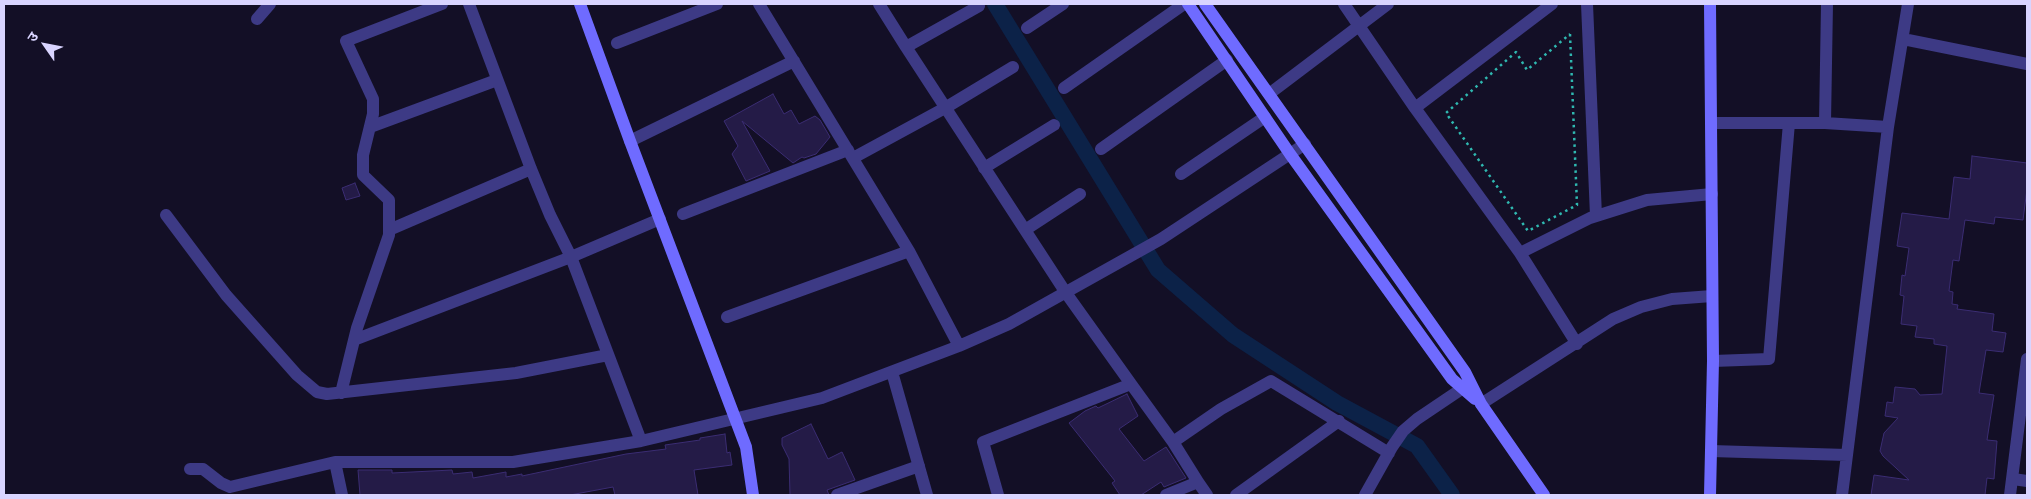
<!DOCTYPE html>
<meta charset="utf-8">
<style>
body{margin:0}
#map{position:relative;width:2031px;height:499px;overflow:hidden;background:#130f26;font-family:"PT Sans Narrow","Noto Sans Devanagari",sans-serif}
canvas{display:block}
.frame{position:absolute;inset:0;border:5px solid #d9d4ff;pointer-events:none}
.north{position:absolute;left:20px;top:20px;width:50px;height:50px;-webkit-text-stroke:4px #130f26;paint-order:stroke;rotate:303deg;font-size:14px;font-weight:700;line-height:20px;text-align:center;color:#d9d4ff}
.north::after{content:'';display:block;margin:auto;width:18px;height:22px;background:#d9d4ff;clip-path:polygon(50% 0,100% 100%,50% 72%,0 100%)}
</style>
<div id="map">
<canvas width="2031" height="499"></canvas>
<div class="frame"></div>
<div class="north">उ</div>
</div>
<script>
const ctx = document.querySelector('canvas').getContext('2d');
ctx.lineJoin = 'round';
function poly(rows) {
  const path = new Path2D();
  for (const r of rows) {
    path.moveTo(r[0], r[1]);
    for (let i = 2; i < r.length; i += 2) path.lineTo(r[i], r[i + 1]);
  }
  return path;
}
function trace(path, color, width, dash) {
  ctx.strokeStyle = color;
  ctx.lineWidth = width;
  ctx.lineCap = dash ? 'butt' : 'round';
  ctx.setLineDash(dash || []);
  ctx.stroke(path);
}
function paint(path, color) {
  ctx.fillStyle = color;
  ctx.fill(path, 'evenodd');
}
trace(poly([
 [995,4,1158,270,1233,335,1337,403,1417,446,1452,495]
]), '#0c2248', 16);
const building = poly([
 [773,94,784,114,791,110,799,124,815,116,820,120,830,137,816,154,804,158,802,157,793,163,742,121,770,171,746,181,732,154,738,146,724,121,773,94],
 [1972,156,2027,163,2027,189,2023,220,1995,217,1994,224,1965,220,1959,261,1953,260,1949,291,1953,292,1952,304,1958,305,1957,309,1994,314,1992,331,2006,333,2003,352,1986,350,1979,393,1994,395,1987,440,1997,441,1994,479,1987,478,1985,495,1871,495,1874,475,1909,480,1883,456,1880,451,1884,433,1898,418,1885,416,1887,402,1893,403,1895,387,1915,389,1920,395,1942,394,1947,346,1934,344,1934,339,1915,337,1917,326,1901,324,1904,296,1900,295,1902,275,1905,276,1909,248,1897,246,1902,213,1949,219,1954,177,1970,179,1972,156],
 [355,183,360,196,346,200,342,188,355,183],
 [1127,394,1138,416,1119,429,1144,461,1166,447,1186,478,1164,487,1161,482,1141,495,1120,495,1112,483,1115,481,1069,423,1085,411,1096,406,1098,408,1127,394],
 [811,424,828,459,842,452,855,480,827,490,829,495,790,495,789,459,782,445,782,438,811,424],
 [725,434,727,453,730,452,732,465,694,470,698,495,615,495,613,487,570,495,360,495,358,470,392,470,392,473,452,470,453,474,472,472,473,478,506,472,506,477,522,474,522,476,626,454,666,449,665,445,700,440,700,438,725,434]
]);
paint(building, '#241b47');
trace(building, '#3b2d73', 1);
trace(poly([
 [1570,34,1577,205,1528,231,1446,113,1516,52,1527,70,1570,34]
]), '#2fb8b0', 2.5, [2.5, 4]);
trace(poly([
 [469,4,531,169,550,215,571,257,641,441],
 [759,4,909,251],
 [879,4,906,47],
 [1344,4,1415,108,1520,253,1577,344],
 [1587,4,1596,216],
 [1827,4,1825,123,1888,127],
 [979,6,906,47,1066,293,1131,384],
 [257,19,270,4],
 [1027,28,1063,4],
 [1903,39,2027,64],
 [617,43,717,4],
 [1064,88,1184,4],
 [1269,94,1388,4],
 [1415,108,1552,4],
 [1711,123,1825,123],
 [370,127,497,80],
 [630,141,794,61],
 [1101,149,1227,60],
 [853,158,945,108,1013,67],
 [984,168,1054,125],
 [1181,174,1265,117],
 [683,214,848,150],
 [166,215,226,295,297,375,317,392,327,394,516,373,608,355],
 [389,230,531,169],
 [1025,230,1080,194],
 [1520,253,1590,218,1647,200,1712,194],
 [727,317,909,251,959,346],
 [354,340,571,257,660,219],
 [1713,361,1769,359,1789,123],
 [892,372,927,495],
 [341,393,357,328,389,235,389,200,363,175,363,155,373,114,373,99,346,41,442,4],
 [1481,404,1613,319,1641,307,1672,299,1712,296],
 [1173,442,1221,409,1271,381,1389,453],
 [1711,451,1847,455],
 [190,469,203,469,221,483,230,487,335,462],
 [2013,479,2027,481],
 [342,495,335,462,513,462,641,441,822,398,959,346,1009,324,1161,239,1305,144],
 [837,495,919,466],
 [998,495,983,442,1131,384,1173,442,1198,482],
 [1166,495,1198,482,1207,495],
 [1236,495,1339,421],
 [1365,495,1392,447,1403,431,1417,419,1463,388],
 [1842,495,1888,127,1908,4],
 [2010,495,2027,359]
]), '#3d3a85', 12);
trace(poly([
 [580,4,630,141,746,447,753,495],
 [1188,4,1290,154,1452,379,1475,399],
 [1205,4,1465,372,1481,404,1544,495],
 [1710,495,1713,361,1710,4]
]), '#6f6bff', 12);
</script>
